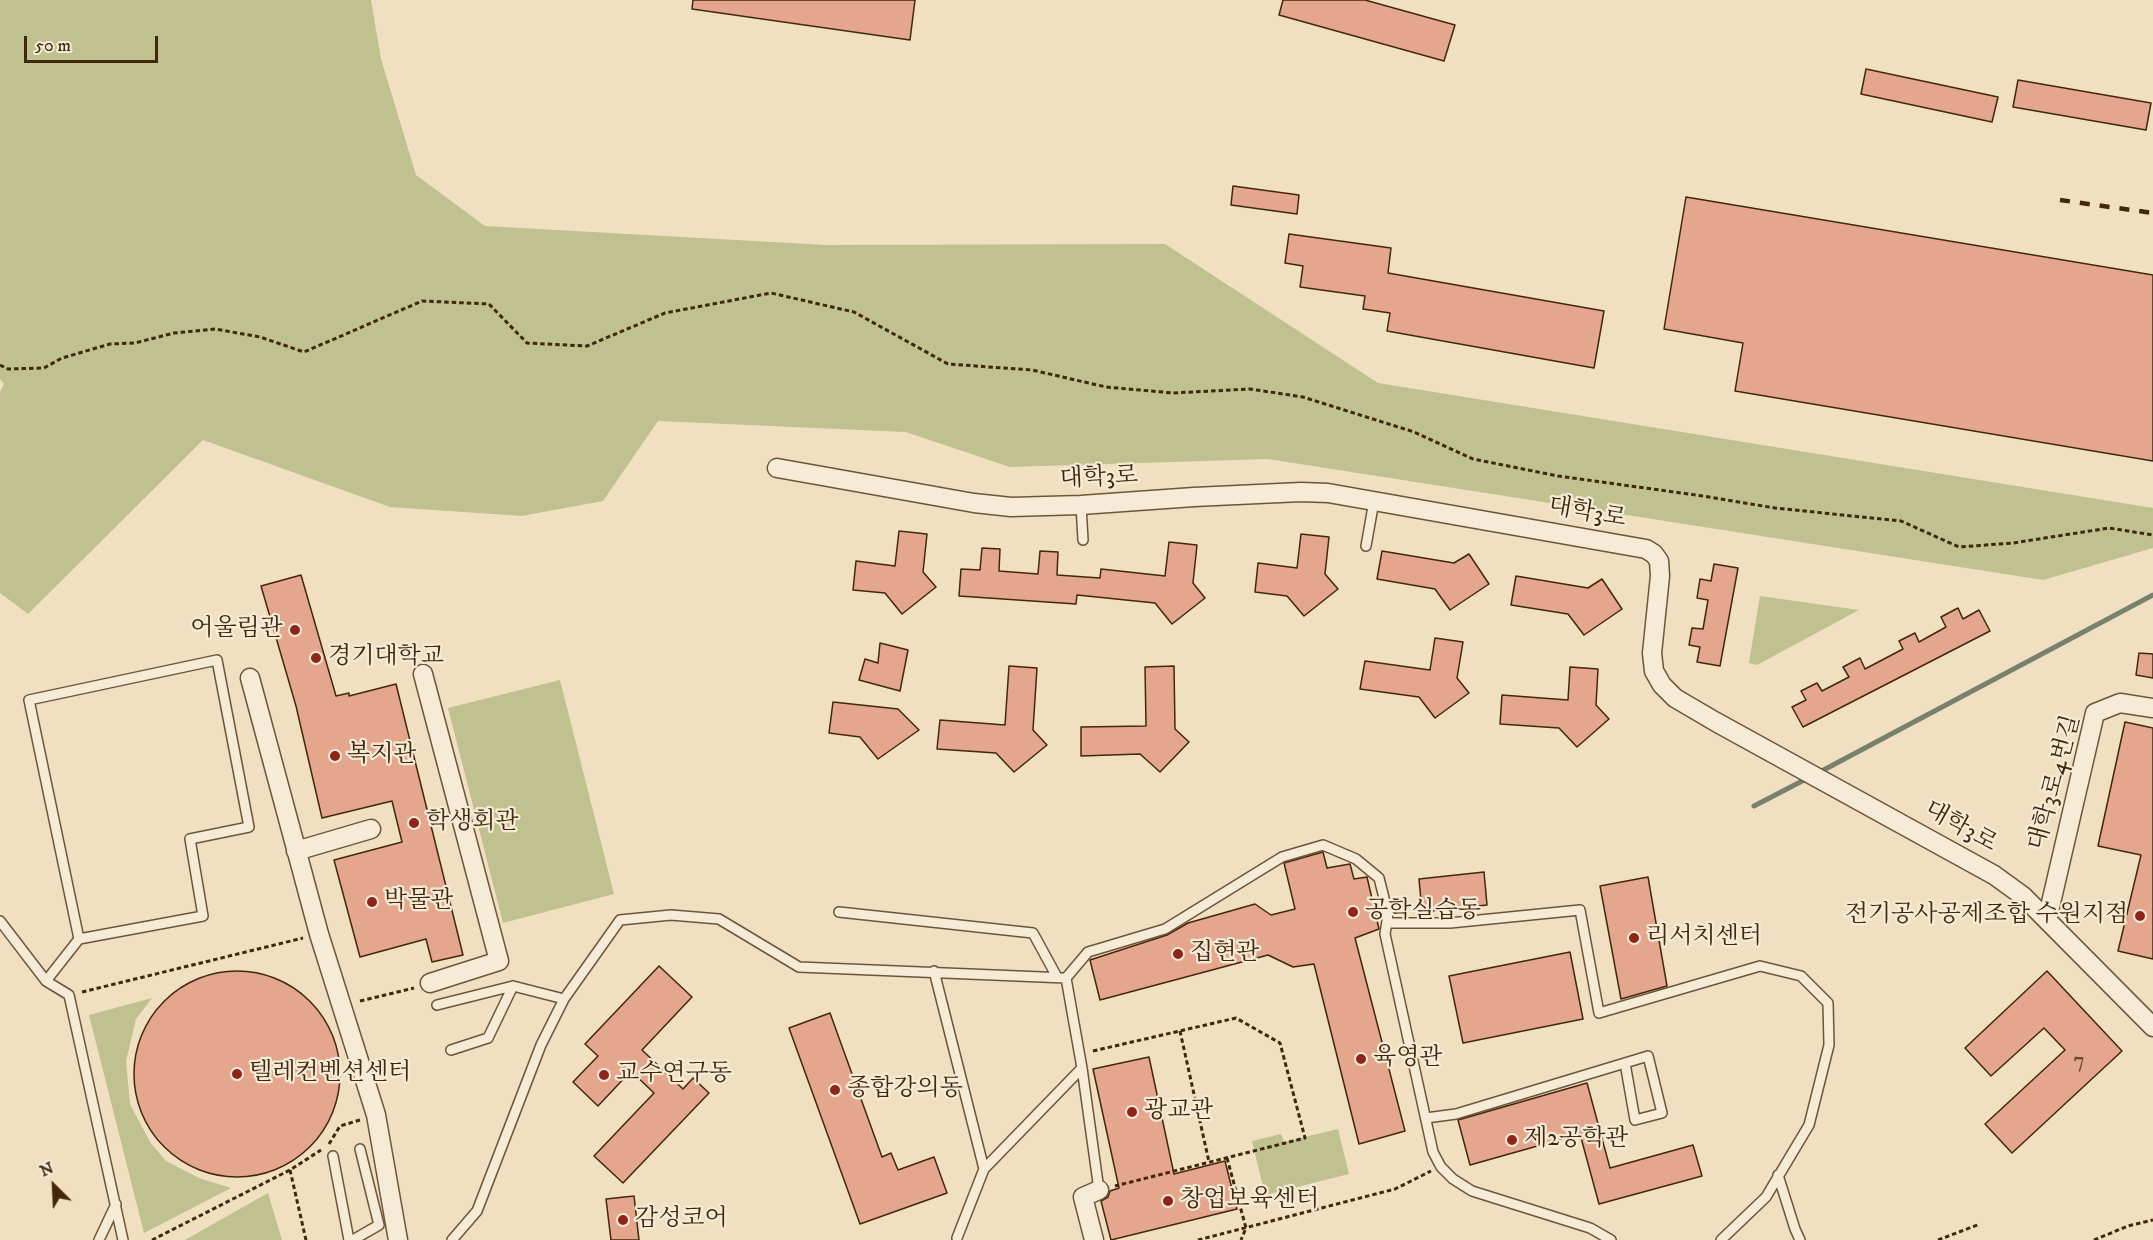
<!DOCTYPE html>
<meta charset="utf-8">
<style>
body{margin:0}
#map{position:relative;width:2153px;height:1240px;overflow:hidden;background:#f0e0c1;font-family:"IM FELL DW Pica",serif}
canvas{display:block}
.north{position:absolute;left:24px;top:1156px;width:60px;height:60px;-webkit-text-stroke:4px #f5ebd7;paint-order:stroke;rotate:336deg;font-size:16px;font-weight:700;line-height:24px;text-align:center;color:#42270c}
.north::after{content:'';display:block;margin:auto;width:21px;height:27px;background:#42270c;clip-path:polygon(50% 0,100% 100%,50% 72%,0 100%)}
.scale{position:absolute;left:24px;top:36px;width:134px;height:27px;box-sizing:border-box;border:3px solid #42270c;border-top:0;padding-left:8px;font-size:18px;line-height:21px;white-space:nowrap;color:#42270c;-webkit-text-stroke:4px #f5ebd7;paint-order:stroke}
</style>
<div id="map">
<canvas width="2153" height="1240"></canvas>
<div class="north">N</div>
<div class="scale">50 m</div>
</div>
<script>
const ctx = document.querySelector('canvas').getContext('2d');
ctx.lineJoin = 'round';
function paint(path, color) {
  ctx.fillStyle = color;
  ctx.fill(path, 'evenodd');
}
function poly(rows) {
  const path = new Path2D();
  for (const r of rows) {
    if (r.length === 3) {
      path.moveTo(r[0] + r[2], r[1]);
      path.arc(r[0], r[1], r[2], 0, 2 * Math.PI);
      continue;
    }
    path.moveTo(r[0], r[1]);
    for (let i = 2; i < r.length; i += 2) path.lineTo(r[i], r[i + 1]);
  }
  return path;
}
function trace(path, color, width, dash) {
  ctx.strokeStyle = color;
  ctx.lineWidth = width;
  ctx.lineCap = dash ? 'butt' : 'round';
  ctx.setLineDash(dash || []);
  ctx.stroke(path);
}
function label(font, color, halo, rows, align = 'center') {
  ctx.font = font + ' "IM FELL DW Pica","Noto Serif KR",serif';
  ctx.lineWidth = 4.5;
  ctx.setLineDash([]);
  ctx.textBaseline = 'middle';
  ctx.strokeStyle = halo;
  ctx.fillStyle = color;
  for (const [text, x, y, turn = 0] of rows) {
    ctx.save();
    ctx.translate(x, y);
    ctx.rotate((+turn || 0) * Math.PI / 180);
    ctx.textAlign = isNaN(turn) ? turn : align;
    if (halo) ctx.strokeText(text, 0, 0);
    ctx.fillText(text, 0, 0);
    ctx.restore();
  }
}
paint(poly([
 [0,0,371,0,381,59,416,175,485,226,826,245,1165,244,1378,383,2153,508,2153,548,2043,580,1268,459,1010,467,906,432,658,421,603,501,522,516,390,507,203,440,28,614,0,593,0,392,4,384,0,379],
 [1760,596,1859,610,1757,665,1749,663],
 [560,680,614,894,503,923,448,708],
 [152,998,136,1019,126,1061,130,1104,150,1142,166,1161,199,1178,231,1188,144,1233,89,1015],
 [1338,1129,1349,1174,1265,1195,1252,1141,1281,1134,1284,1142],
 [268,1193,282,1240,185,1240]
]), '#bfc18f');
trace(poly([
 [1816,774,2153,595],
 [1754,806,1808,778]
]), '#77816e', 5);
const building = poly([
 [693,0,915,0,910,40,692,9,693,0],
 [1283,0,1365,0,1455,25,1444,61,1279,15,1283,0],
 [1866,69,1998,97,1992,122,1861,94,1866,69],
 [2018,80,2151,103,2146,130,2013,107,2018,80],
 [1233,186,1299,195,1297,214,1231,205,1233,186],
 [1686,197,2153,275,2153,461,1735,391,1743,343,1664,329,1686,197],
 [1289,234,1391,248,1388,273,1604,311,1594,368,1387,331,1390,313,1363,309,1365,296,1300,287,1303,266,1285,263,1289,234],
 [899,531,927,534,923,572,936,587,902,614,885,593,853,590,856,561,895,566,899,531],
 [1301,534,1329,537,1325,574,1338,589,1304,616,1287,596,1255,592,1258,563,1297,568,1301,534],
 [1169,542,1197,545,1193,583,1205,598,1172,624,1155,603,1077,595,1076,604,959,596,961,569,980,570,982,548,1000,549,999,571,1038,574,1040,551,1058,552,1057,575,1100,578,1101,569,1165,576,1169,542],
 [1382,551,1454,563,1469,554,1489,584,1450,610,1435,589,1377,579,1382,551],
 [1714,564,1738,568,1720,666,1697,662,1700,647,1689,645,1692,628,1703,629,1708,600,1697,598,1700,579,1711,581,1714,564],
 [301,575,336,696,349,693,349,696,396,684,463,955,432,962,426,939,360,957,334,860,402,842,392,801,322,818,296,706,261,586,301,575],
 [1516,576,1588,588,1602,579,1622,609,1584,635,1568,614,1511,605,1516,576],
 [1958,608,1963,619,1979,610,1990,631,1803,727,1792,707,1806,700,1801,691,1817,683,1822,691,1849,677,1843,667,1860,658,1865,669,1903,649,1899,641,1915,633,1919,642,1946,627,1941,617,1958,608],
 [1435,638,1463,642,1457,678,1469,693,1435,718,1419,697,1360,689,1365,661,1430,670,1435,638],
 [880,643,908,650,900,691,859,680,865,659,878,663,880,643],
 [2139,653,2153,654,2153,678,2136,675,2139,653],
 [1009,666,1037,668,1033,730,1047,745,1014,772,996,753,937,749,940,720,1005,725,1009,666],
 [1174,666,1175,729,1189,742,1160,772,1140,754,1081,756,1081,727,1146,726,1145,667,1174,666],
 [1570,667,1598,669,1596,705,1609,719,1577,747,1559,728,1500,724,1502,695,1568,700,1570,667],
 [833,702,898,709,919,730,878,759,860,737,829,733,833,702],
 [2125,722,2153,728,2153,959,2118,951,2141,855,2098,846,2125,722],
 [1323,852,1327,868,1350,864,1354,879,1367,877,1379,929,1355,938,1405,1131,1359,1144,1314,964,1293,967,1268,955,1100,1000,1090,960,1167,935,1188,923,1255,904,1271,915,1295,909,1284,863,1323,852],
 [1484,872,1487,905,1422,912,1419,879,1484,872],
 [1648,877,1667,986,1621,999,1600,886,1648,877],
 [1570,952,1583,1019,1463,1043,1449,976,1570,952],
 [659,966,692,997,642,1050,683,1089,693,1078,709,1093,623,1183,594,1156,654,1093,631,1071,598,1106,573,1082,598,1056,585,1044,659,966],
 [2047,971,2122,1051,2012,1153,1985,1124,2065,1050,2044,1028,1991,1076,1965,1048,2047,971],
 [237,1074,103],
 [830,1013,882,1157,891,1153,898,1170,934,1157,947,1193,860,1224,789,1028,830,1013],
 [1149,1057,1174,1174,1225,1161,1237,1209,1111,1240,1101,1201,1108,1197,1110,1191,1119,1188,1093,1069,1149,1057],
 [1587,1083,1610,1168,1693,1145,1702,1176,1599,1204,1580,1134,1470,1165,1458,1120,1587,1083],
 [634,1196,639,1240,611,1240,606,1199,634,1196]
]);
paint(building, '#e5a68e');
trace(building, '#42270c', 1.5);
const lane = poly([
 [1081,505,1083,540],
 [1366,546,1374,501],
 [839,912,1033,933,1057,977],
 [0,921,46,981,69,995,123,1240],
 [1387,923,1450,923,1580,910,1599,1013,1760,966,1801,976,1828,1003,1829,1045,1809,1125,1766,1197,1721,1240],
 [934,971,984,1169],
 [46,981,79,939,203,916,190,839,249,827,217,660,29,700,79,939],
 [437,1005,513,986,564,999],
 [451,1050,488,1038,513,986],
 [1082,1068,1099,1190],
 [1426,1118,1456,1114,1625,1063,1648,1056,1662,1113,1635,1120,1625,1063],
 [333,1156,349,1240],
 [1778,1175,1795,1229,1800,1240],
 [957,1238,984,1169,1082,1068,1066,978],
 [99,1240,116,1204],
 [353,1240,379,1225,360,1149],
 [452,1240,477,1211,541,1045,564,999,620,920,671,915,719,919,799,967,1066,978,1088,952,1165,929,1282,857,1323,845,1356,859,1379,878,1388,914,1385,934,1433,1152,1441,1167,1453,1179,1472,1191,1590,1228,1611,1240]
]);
const street = poly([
 [777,468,974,503,1011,507,1081,505,1194,497,1301,492,1328,493,1646,549,1654,554,1659,561,1660,576,1652,653,1654,671,1662,685,1675,698,1716,722,1994,875,2023,896,2153,1027],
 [423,674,499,961,430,983],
 [250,678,319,934,376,1115,398,1240],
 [296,851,371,829],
 [2047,920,2095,713,2120,703,2153,708],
 [1094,1240,1083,1197,1099,1190]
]);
trace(lane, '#6e5539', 12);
trace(street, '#6e5539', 21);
trace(poly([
 [0,365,8,369,44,368,62,358,110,344,135,343,174,333,215,329,260,337,304,352,422,301,489,304,527,343,587,346,665,313,771,293,854,312,948,364,1032,370,1106,387,1173,393,1250,389,1303,397,1414,432,1473,459,1558,476,1703,496,1775,508,1901,521,1959,547,2013,543,2109,528,2153,535],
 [82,992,303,938],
 [360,1001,414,988],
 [1180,1031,1209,1162],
 [1093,1051,1236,1018,1280,1043,1305,1138,1115,1186],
 [329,1144,340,1126,360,1120],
 [1227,1158,1246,1228,1241,1240],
 [290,1170,306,1240],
 [152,1240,290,1170,321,1150],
 [1198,1240,1395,1189,1431,1171],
 [1938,1240,1980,1224],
 [2094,1240,2128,1226,2153,1220]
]), '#42270c', 3, [4.5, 3]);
trace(lane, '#f5ebd7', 9);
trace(street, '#f5ebd7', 18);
trace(poly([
 [2060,200,2153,213]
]), '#42270c', 4.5, [10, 10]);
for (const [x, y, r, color] of [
 [295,630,6,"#8f2418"],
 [316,658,6,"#8f2418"],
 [335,756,6,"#8f2418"],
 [414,823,6,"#8f2418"],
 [372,902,6,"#8f2418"],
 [1353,912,6,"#8f2418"],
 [2140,916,6,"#8f2418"],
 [1634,938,6,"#8f2418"],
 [1178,954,6,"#8f2418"],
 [1361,1059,6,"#8f2418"],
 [237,1074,6,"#8f2418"],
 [604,1075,6,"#8f2418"],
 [835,1090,6,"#8f2418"],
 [1132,1112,6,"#8f2418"],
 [1512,1140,6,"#8f2418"],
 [1168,1201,6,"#8f2418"],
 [623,1220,6,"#8f2418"]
]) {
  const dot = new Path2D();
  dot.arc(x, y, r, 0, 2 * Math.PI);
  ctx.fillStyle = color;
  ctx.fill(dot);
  trace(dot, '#f5ebd7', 2);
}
label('21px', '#6b472c', null, [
 ["7",2079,1063]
]);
label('24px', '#42270c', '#f5ebd7', [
 ["대학3로",1099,479,-3],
 ["대학3로",1587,514,10],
 ["대학3로4번길",2056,783,-75],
 ["대학3로",1960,828,29]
]);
label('24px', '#42270c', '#f5ebd7', [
 ["어울림관",283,630,"right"],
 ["경기대학교",328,658],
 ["복지관",347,756],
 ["학생회관",426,823],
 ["박물관",384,902],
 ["공학실습동",1365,912],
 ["전기공사공제조합 수원지점",2128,916,"right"],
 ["리서치센터",1646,938],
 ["집현관",1190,954],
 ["육영관",1373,1059],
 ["텔레컨벤션센터",249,1074],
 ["교수연구동",616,1075],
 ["종합강의동",847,1090],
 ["광교관",1144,1112],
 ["제2공학관",1524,1140],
 ["창업보육센터",1180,1201],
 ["감성코어",635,1220]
], 'left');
</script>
